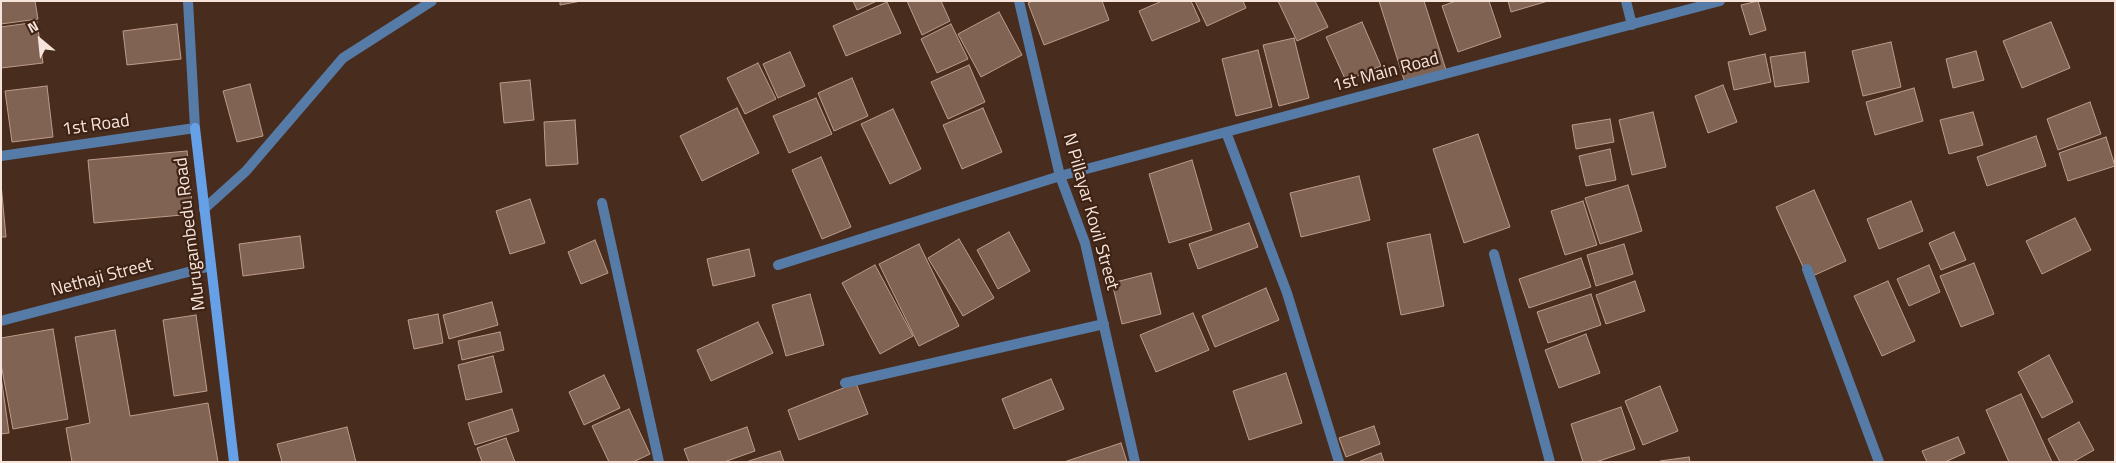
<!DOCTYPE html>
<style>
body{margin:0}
#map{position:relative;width:2116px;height:463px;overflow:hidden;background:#482d1f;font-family:"Titillium Web",sans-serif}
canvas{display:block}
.frame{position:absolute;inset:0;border:2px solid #f6e4db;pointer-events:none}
.north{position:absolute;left:15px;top:15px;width:50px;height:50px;-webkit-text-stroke:4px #3e2315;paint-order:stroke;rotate:332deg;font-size:14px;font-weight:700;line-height:20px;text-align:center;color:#f6e4db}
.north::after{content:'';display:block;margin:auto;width:18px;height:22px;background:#f6e4db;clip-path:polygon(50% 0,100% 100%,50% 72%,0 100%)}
</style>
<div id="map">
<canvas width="2116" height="463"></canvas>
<div class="frame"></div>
<div class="north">N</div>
</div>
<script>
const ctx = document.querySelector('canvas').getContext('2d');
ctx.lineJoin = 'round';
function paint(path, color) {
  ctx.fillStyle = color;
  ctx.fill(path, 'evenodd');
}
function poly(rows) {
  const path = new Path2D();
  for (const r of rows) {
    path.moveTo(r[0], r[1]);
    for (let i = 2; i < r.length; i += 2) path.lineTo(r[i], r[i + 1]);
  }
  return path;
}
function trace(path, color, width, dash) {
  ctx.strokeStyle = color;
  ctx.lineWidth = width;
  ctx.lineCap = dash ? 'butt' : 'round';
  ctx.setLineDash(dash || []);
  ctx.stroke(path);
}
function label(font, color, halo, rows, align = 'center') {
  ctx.font = font + ' "Titillium Web",sans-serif';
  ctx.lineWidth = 4.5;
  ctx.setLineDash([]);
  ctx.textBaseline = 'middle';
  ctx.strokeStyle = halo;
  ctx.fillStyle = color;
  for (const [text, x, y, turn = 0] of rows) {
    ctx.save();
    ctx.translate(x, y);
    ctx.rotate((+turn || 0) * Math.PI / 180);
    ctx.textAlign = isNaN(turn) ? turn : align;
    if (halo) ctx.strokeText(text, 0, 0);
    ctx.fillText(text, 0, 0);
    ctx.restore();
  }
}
const building = poly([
 [1,1,35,1,38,19,1,24,1,1],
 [560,1,581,1,560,5,560,1],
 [853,1,877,1,857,10,853,1],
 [907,1,941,1,950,21,922,35,907,1],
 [1033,1,1102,1,1109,20,1044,45,1028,3,1033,1],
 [1162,1,1191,1,1200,21,1152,41,1139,11,1162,1],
 [1195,1,1243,1,1246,8,1207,26,1195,1],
 [1278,1,1315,1,1328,27,1297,41,1278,1],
 [1379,1,1424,1,1446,70,1405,83,1379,1],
 [1456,1,1489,1,1501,37,1458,52,1442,6,1456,1],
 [1508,1,1548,1,1511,12,1508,1],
 [1758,1,1766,30,1750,35,1741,5,1758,1],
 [887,2,901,33,846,56,833,26,887,2],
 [999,12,1022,55,981,77,958,34,999,12],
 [37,22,43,63,1,68,1,27,37,22],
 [1362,22,1381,66,1346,81,1326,37,1362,22],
 [2051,22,2070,68,2022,88,2003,41,2051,22],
 [177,24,181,59,127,65,123,31,177,24],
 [951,24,968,59,937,73,921,39,951,24],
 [1294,38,1309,98,1279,106,1263,45,1294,38],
 [1891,42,1901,87,1863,96,1852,51,1891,42],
 [1258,50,1272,107,1236,116,1222,59,1258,50],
 [1976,51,1984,80,1953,88,1946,59,1976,51],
 [790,52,805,86,778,98,763,64,790,52],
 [1805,52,1809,82,1775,87,1770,57,1805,52],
 [1765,54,1771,82,1734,90,1728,62,1765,54],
 [758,63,776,99,745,114,727,78,758,63],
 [969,65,985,102,948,119,931,82,969,65],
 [852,78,868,116,834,131,818,93,852,78],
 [530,80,534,120,504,123,500,83,530,80],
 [250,84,263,136,237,142,223,91,250,84],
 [1723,85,1737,122,1708,133,1695,96,1723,85],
 [47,86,53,137,12,142,5,91,47,86],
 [1914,88,1923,121,1875,135,1866,102,1914,88],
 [816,98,832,134,789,153,773,116,816,98],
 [2090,102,2101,134,2058,150,2047,119,2090,102],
 [737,108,759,153,702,181,680,136,737,108],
 [983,108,1002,152,962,169,943,125,983,108],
 [893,109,921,169,890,184,861,124,893,109],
 [1653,112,1666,167,1632,175,1619,120,1653,112],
 [1973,112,1983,145,1949,154,1940,120,1973,112],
 [1610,119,1614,142,1576,149,1572,125,1610,119],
 [575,120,578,164,546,166,544,122,575,120],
 [1478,134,1510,227,1464,243,1433,149,1478,134],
 [2036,136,2046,166,1987,186,1977,157,2036,136],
 [2106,137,2115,166,2068,181,2059,153,2106,137],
 [1610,149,1616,180,1586,186,1579,156,1610,149],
 [187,151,193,214,94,223,88,160,187,151],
 [821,157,851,227,822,239,792,170,821,157],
 [1192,160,1212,230,1169,243,1149,174,1192,160],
 [1359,176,1370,220,1301,237,1290,193,1359,176],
 [1,184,6,237,1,237,1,184],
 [1628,185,1642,231,1600,244,1585,198,1628,185],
 [1814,190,1846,261,1808,278,1776,207,1814,190],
 [530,199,545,243,510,254,496,211,530,199],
 [1583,201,1597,245,1565,255,1551,211,1583,201],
 [1911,201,1923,231,1879,249,1867,219,1911,201],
 [2075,218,2091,250,2042,274,2026,241,2075,218],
 [1249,223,1258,247,1198,269,1189,244,1249,223],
 [1009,232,1030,271,998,289,977,250,1009,232],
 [1954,232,1966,260,1941,270,1929,243,1954,232],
 [1430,234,1444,306,1401,315,1387,243,1430,234],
 [300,236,304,268,243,276,239,244,300,236],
 [959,239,994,298,963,316,928,258,959,239],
 [595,240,608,273,581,284,568,252,595,240],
 [919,244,959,326,919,346,879,264,919,244],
 [1624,244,1633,274,1596,286,1587,255,1624,244],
 [749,249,755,276,713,286,707,259,749,249],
 [1581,258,1591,287,1529,308,1519,279,1581,258],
 [1974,263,1994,314,1961,327,1940,276,1974,263],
 [875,265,913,336,880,354,842,283,875,265],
 [1929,265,1940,292,1909,306,1897,279,1929,265],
 [1151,273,1161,314,1122,324,1112,283,1151,273],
 [1635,281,1645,311,1606,324,1596,295,1635,281],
 [1888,281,1915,341,1882,356,1854,296,1888,281],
 [1266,288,1279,320,1215,347,1202,316,1266,288],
 [810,294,824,345,786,356,772,305,810,294],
 [1591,294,1601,325,1548,343,1537,312,1591,294],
 [492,302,498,325,449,339,443,315,492,302],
 [1193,313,1209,350,1156,372,1140,335,1193,313],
 [438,314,443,343,414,349,408,320,438,314],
 [196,315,207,391,174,396,163,320,196,315],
 [758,322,773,353,711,381,697,350,758,322],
 [53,329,68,419,13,429,1,364,1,338,53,329],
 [115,330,130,416,208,403,218,462,72,462,66,428,90,423,75,337,115,330],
 [500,332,504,350,462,360,458,341,500,332],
 [1586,334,1600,373,1559,388,1545,350,1586,334],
 [2049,355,2073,402,2042,418,2018,372,2049,355],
 [493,356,502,392,466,400,458,365,493,356],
 [1286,373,1302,423,1249,440,1233,391,1286,373],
 [604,375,620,408,584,425,569,392,604,375],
 [1,376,9,433,1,434,1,376],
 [1051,379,1064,409,1014,429,1002,399,1051,379],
 [856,383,868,414,799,440,788,410,856,383],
 [1660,386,1678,431,1643,445,1625,401,1660,386],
 [2021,394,2052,462,2009,462,1986,410,2021,394],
 [1621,407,1635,449,1596,462,1583,462,1571,424,1621,407],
 [512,409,519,431,475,445,468,423,512,409],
 [629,409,650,454,633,462,609,462,592,426,629,409],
 [2079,422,2094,450,2073,462,2060,462,2048,439,2079,422],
 [1374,426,1380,444,1346,457,1339,438,1374,426],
 [347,427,356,462,282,462,277,444,347,427],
 [747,427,755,451,724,462,689,462,684,449,747,427],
 [1958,437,1965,453,1945,462,1927,462,1922,451,1958,437],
 [506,438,515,462,482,462,477,448,506,438],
 [1121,443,1127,462,1064,462,1121,443],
 [780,451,784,462,746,462,780,451],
 [1381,453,1384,462,1358,462,1381,453],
 [1689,457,1690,462,1660,462,1660,461,1689,457]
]);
paint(building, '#816353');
trace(building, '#bd9c8a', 1);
trace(poly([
 [1019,1,1060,176,1085,243,1135,462],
 [1626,1,1632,25],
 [1226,132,1287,293,1339,462],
 [1,156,195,128,188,1],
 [602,203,659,462],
 [204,209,246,171,343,58,432,1],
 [1494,254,1550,462],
 [778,265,1060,176,1720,1],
 [1807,269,1879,462],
 [1,321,211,266],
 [845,383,1104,324]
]), '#567ba7', 10);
trace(poly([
 [195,128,234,462]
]), '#66a1e7', 10);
label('18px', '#f6e4db', '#3e2315', [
 ["1st Main Road",1386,73,-15],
 ["1st Road",96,126,-8],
 ["N Pillayar Kovil Street",1090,212,74],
 ["Murugambedu Road",191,234,-97],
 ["Nethaji Street",102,278,-15]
]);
</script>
